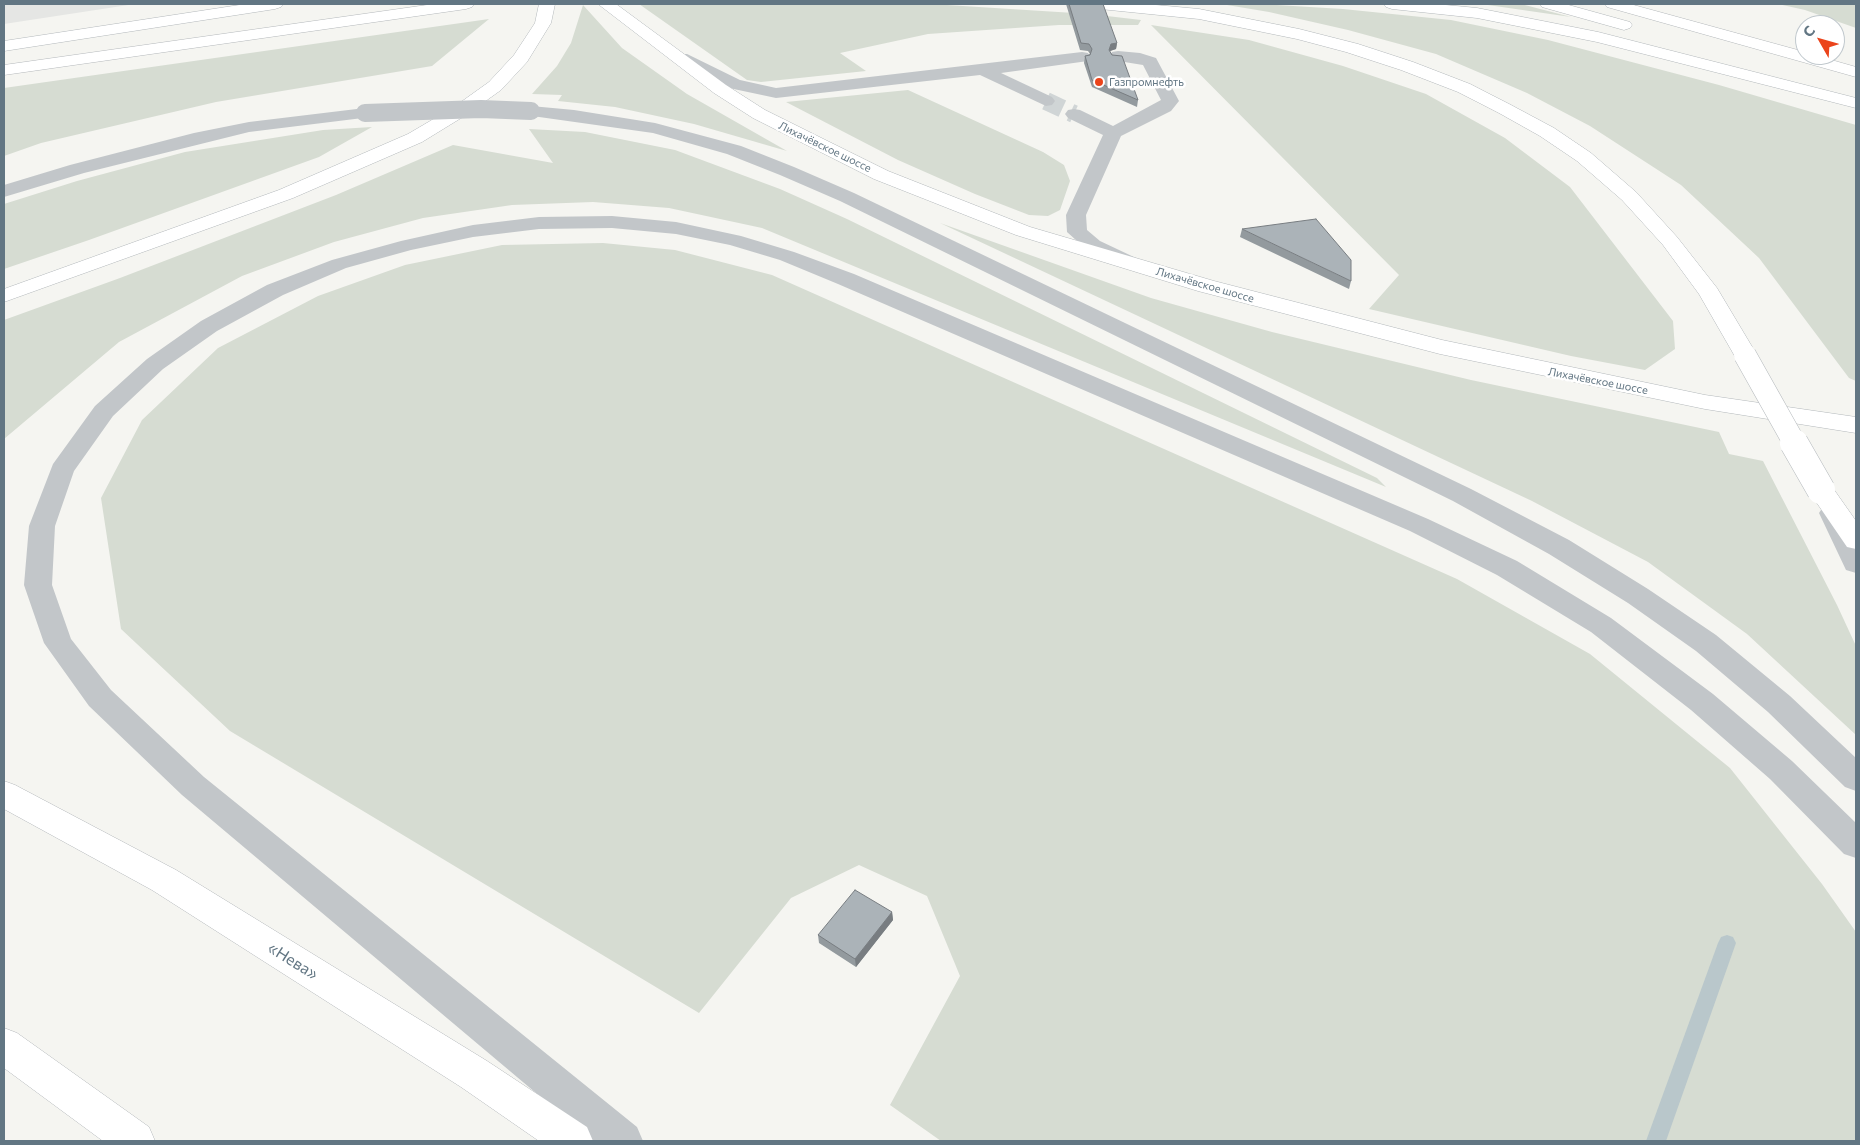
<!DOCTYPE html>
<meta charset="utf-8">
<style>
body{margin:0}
#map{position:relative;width:1860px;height:1145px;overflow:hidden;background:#f5f5f1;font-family:Commissioner,sans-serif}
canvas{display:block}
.frame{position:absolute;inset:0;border:5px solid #627683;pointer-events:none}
.north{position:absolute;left:1795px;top:15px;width:50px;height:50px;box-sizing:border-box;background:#fff;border:1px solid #c0c8cd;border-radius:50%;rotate:308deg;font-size:14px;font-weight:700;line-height:20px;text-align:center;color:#627683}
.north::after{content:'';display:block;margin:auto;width:18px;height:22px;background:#eb441b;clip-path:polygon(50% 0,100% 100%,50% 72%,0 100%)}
</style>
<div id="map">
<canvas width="1860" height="1145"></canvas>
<div class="frame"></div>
<div class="north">С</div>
</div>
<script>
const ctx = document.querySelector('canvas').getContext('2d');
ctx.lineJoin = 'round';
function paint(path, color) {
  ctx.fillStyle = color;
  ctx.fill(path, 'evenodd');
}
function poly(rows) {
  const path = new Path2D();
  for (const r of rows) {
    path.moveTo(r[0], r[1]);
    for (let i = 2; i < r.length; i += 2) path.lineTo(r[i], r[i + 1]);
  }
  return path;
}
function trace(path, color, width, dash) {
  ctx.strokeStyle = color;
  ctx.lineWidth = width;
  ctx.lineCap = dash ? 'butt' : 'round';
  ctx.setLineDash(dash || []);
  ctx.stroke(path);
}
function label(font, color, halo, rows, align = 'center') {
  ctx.font = font + ' Commissioner,sans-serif';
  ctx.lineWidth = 5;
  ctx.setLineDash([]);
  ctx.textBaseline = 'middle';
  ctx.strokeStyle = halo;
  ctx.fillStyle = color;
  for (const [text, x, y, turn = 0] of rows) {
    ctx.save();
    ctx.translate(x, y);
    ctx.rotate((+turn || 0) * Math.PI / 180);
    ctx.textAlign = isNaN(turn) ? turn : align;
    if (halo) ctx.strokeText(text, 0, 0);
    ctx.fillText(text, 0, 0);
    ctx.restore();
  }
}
paint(poly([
 [4,4,135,4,4,24]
]), '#e5e6e4');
paint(poly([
 [639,4,931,4,1090,14,1141,20,1138,25,1059,25,928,34,840,53,866,71,761,82,747,80],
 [1221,4,1260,4,1343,9,1451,20,1548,40,1719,85,1856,125,1856,381,1849,378,1759,258,1681,185,1590,126,1527,93,1436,54,1348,30,1269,12],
 [1481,4,1521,4,1571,17],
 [1778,4,1856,4,1856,28,1805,10],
 [583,5,622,48,687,94,787,151,694,124,615,107,558,101,562,95,532,94,557,66,571,43],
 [489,19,432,66,216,102,41,143,4,156,4,88],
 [1151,25,1249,40,1343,66,1426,94,1505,138,1570,187,1673,321,1675,349,1645,370,1571,356,1369,309,1399,275],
 [908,90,1043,152,1064,165,1070,181,1060,210,1048,216,1029,215,975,194,898,160,786,102],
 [372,127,319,157,89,240,4,269,4,204,77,181,185,152,323,130],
 [529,129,585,132,675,150,780,189,847,219,1377,478,1386,487,762,228,669,208,593,202,512,205,423,218,334,242,242,276,119,342,4,439,4,320,120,278,336,195,453,145,553,163],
 [940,223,1151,298,1272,332,1471,380,1719,432,1729,454,1763,461,1837,605,1856,646,1856,735,1747,634,1648,562,1532,501],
 [603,243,675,250,772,275,1457,579,1590,654,1730,768,1822,884,1856,932,1856,1141,941,1141,890,1105,960,976,927,896,859,865,791,898,699,1013,230,731,121,629,101,498,142,420,218,348,318,296,405,265,502,245]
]), '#d6dcd2');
paint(poly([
 [1727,935,1733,937,1736,943,1666,1141,1646,1141,1718,943,1721,937,1727,935]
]), '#b9c7cb');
trace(poly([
 [1046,101,1074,114]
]), '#d0d5d6', 18, [18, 9]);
const major = poly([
 [246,4,283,4,281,7,275,9,4,51,4,41,246,4],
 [539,4,555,4,551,23,527,62,501,90,466,115,422,142,293,198,4,302,4,289,279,190,408,134,454,107,489,82,514,55,535,23,539,4],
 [598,4,616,4,726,85,765,110,888,171,1030,227,1214,281,1442,340,1705,395,1856,417,1856,433,1705,409,1440,354,1198,291,1016,235,874,179,753,118,714,93,598,4],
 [1092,4,1145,4,1199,9,1299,29,1358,44,1413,62,1470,84,1511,105,1554,128,1591,153,1636,192,1677,237,1717,288,1757,355,1753,360,1745,362,1737,360,1699,294,1663,245,1622,200,1577,161,1540,136,1499,113,1458,92,1401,70,1346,52,1297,39,1199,19,1100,9,1094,7,1092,4],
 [1384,4,1435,4,1477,8,1598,32,1856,98,1856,108,1597,42,1477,18,1392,9,1386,7,1384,4],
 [1540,4,1565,4,1630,22,1632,25,1630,28,1624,30,1542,7,1540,4],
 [1821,481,1830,484,1856,521,1856,549,1847,547,1808,490,1812,484,1821,481]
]);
const highway = poly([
 [434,4,474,4,472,7,466,9,4,75,4,65,434,4],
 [1605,4,1630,4,1805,52,1805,55,1814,55,1856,67,1856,77,1607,7,1605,4],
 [4,781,15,785,176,870,487,1061,587,1127,593,1141,539,1141,461,1087,152,890,4,809,4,781],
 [4,1028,17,1033,149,1127,155,1141,103,1141,4,1068,4,1028]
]);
trace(major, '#b3b8bb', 1);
trace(highway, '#b4b8bb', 1);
paint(poly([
 [1118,51,1140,53,1156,58,1179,101,1171,111,1121,136,1086,215,1087,230,1100,241,1136,258,1140,262,1136,266,1129,268,1086,249,1067,232,1066,215,1103,135,1068,118,1065,114,1068,110,1074,109,1080,110,1113,126,1161,100,1143,65,1112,60,1110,56,1112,52,1118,51],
 [1082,52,1088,53,1090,57,1088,61,1001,73,1052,97,1055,101,1052,105,1046,106,980,75,776,98,729,88,675,62,673,58,675,54,687,54,740,80,776,88,1082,52],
 [531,106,574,110,655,123,741,146,794,167,854,193,1471,489,1569,540,1648,589,1716,635,1790,696,1856,758,1856,791,1845,787,1768,712,1696,651,1628,603,1549,554,1453,501,840,201,780,175,727,154,653,133,525,115,522,111,525,107,531,106],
 [365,108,371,109,374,113,371,117,249,132,84,173,4,197,4,185,70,165,194,133,249,122,365,108],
 [612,216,676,222,741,236,794,252,854,274,1428,519,1517,561,1611,618,1713,694,1792,761,1856,823,1856,858,1844,854,1770,779,1691,710,1591,632,1497,575,1410,531,838,284,780,260,730,245,676,234,612,228,539,229,473,237,411,250,346,268,283,295,217,331,163,369,113,416,74,471,55,526,52,585,71,639,111,690,204,777,637,1127,643,1141,593,1141,182,795,89,706,44,643,24,585,29,526,53,464,95,406,147,359,201,321,267,285,332,260,401,241,473,225,539,217,612,216],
 [1832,504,1841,507,1856,536,1856,573,1846,570,1819,513,1823,507,1832,504]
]), '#c2c6c9');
paint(major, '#fff');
paint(highway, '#fff');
const majorBridgeFar1 = poly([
 [1745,355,1795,444]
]);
const majorBridge = poly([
 [1794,443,1821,490]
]);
trace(majorBridgeFar1, '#b3b8bb', 23, []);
trace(majorBridge, '#b3b8bb', 29, []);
trace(poly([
 [365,113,481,109,531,111]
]), '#c2c6c9', 18);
trace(majorBridgeFar1, '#fff', 22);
trace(majorBridge, '#fff', 28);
paint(poly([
 [1066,4,1100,4,1117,43,1116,49,1110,51,1138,100,1137,107,1092,87,1084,63,1085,56,1090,54,1088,51,1080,50],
 [1242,229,1351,281,1349,289,1240,237],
 [892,912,893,920,856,967,819,943,818,935]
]), '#939a9e');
paint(poly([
 [1117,43,1116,49,1110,51,1109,50,1111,44],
 [892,912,893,920,856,967,855,959]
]), '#787d81');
const building = poly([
 [1069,4,1103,4,1117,43,1111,44,1109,50,1112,55,1122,56,1138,100,1092,80,1085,56,1090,55,1092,49,1089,44,1081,43,1069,4],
 [1316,219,1351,260,1351,281,1242,229,1316,219],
 [855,890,892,912,855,959,818,935,855,890]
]);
paint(building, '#abb3b8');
trace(building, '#787d81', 1);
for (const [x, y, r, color] of [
 [1099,82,5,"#eb441b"]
]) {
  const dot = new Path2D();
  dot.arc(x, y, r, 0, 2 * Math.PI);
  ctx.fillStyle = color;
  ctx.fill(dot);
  trace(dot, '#fff', 2);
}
label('11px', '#627683', '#fff', [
 ["Газпромнефть",1109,82]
], 'left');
label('11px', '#627683', '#fff', [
 ["Лихачёвское шоссе",825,147,26],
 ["Лихачёвское шоссе",1205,285,16],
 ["Лихачёвское шоссе",1598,381,11]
]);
label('16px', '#627683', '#fff', [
 ["«Нева»",293,961,32]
]);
</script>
